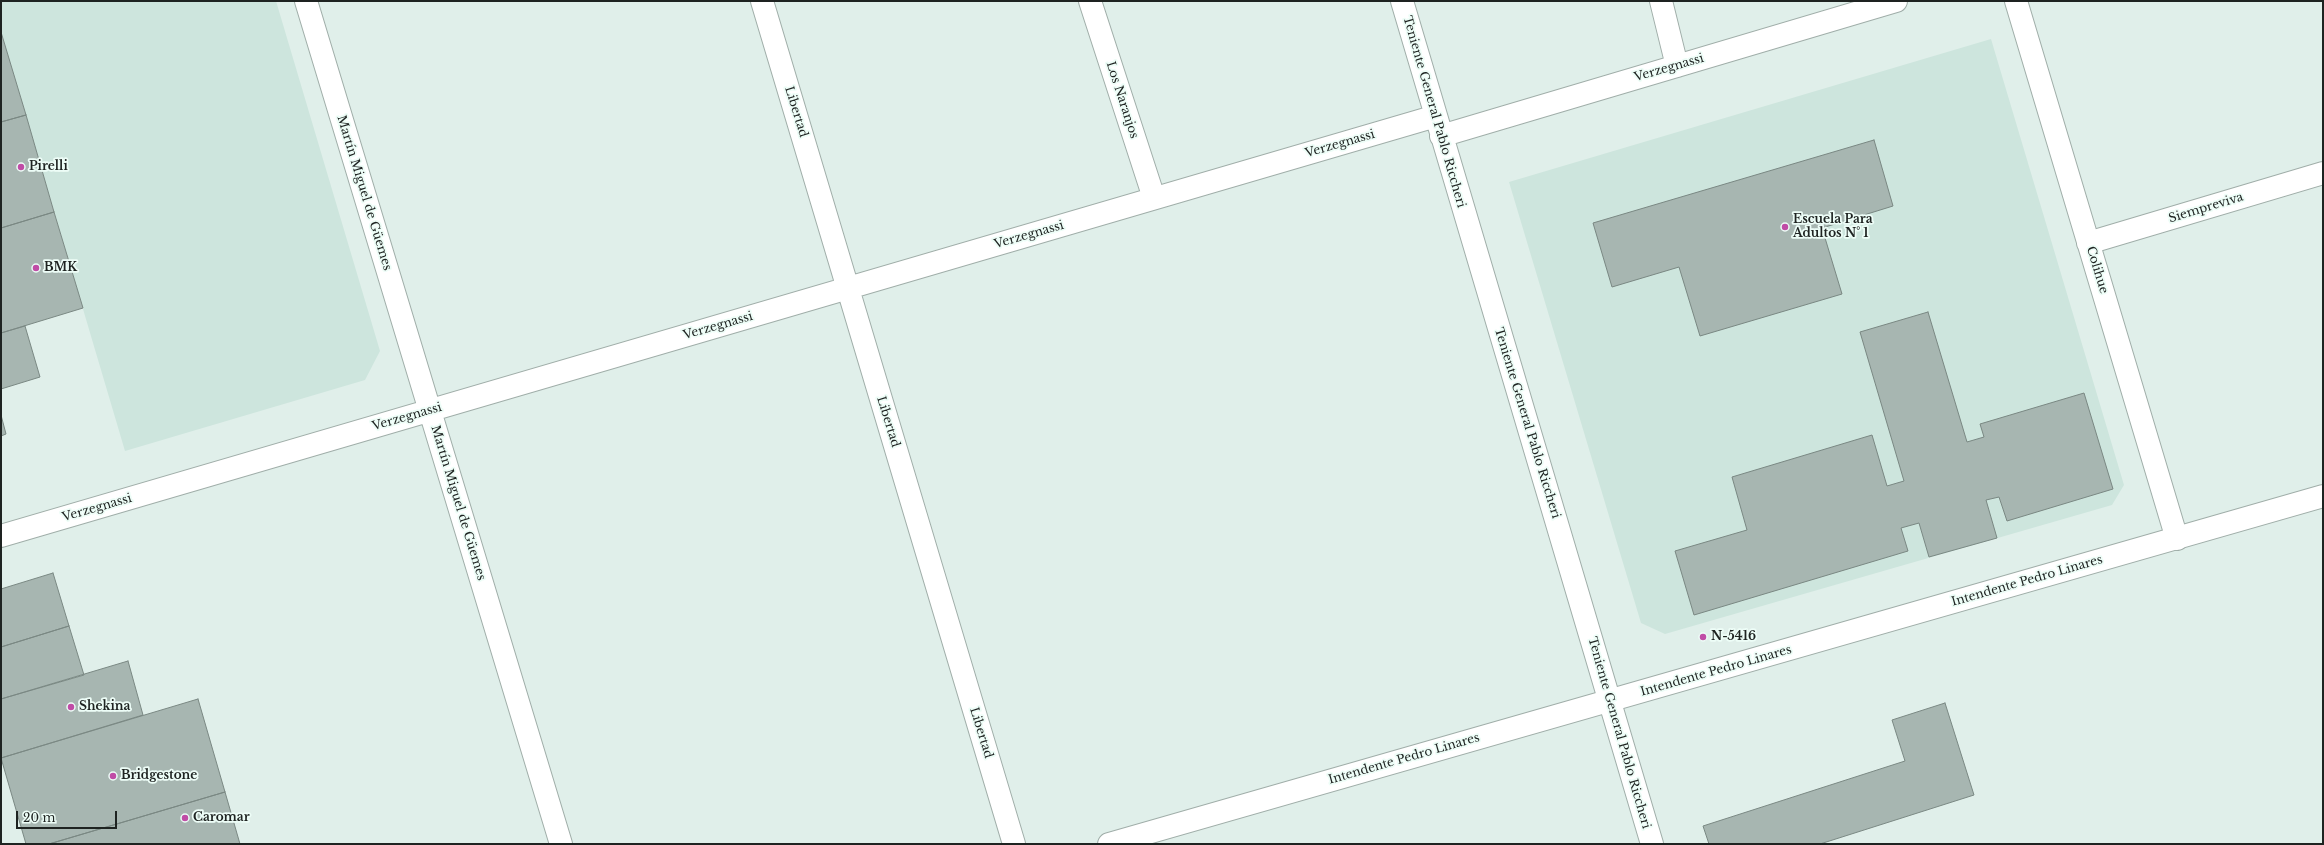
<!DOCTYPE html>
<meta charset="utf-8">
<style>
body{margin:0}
#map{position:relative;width:2324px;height:845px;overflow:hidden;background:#e0efea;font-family:"Libre Baskerville",serif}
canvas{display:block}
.frame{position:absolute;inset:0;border:2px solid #1e2321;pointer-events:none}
.scale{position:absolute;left:16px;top:811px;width:101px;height:18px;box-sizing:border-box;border:2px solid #1e2321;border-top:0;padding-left:5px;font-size:12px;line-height:14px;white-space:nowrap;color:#1e2321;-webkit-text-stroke:3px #edfdf7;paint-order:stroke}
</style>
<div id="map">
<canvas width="2324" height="845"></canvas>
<div class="frame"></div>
<div class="scale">20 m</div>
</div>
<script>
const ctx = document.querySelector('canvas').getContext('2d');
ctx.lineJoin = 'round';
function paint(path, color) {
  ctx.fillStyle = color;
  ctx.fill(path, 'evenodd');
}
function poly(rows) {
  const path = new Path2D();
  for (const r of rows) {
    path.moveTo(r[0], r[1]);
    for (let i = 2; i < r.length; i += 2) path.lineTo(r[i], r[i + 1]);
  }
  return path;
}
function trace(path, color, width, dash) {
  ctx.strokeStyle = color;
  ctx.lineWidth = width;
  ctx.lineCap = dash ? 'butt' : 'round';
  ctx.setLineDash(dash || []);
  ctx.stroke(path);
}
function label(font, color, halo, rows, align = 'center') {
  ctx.font = font + ' "Libre Baskerville",serif';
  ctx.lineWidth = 3.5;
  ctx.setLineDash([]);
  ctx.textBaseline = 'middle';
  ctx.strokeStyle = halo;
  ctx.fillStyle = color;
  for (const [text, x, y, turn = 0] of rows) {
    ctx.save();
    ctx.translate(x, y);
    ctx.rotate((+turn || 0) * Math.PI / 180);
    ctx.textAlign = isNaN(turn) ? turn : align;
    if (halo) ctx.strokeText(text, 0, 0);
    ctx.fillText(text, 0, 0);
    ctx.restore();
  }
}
paint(poly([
 [1,1,276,1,380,351,365,380,125,451,1,32],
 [1991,39,2124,485,2112,505,1665,634,1641,623,1509,182]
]), '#cde5dd');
const building = poly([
 [1,32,26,115,1,122,1,32],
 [26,115,54,212,1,228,1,122,26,115],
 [1874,140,1893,206,1822,228,1842,294,1700,336,1679,267,1612,287,1593,223,1874,140],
 [54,212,83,308,1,333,1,228,54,212],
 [1928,312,1967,442,1984,437,1980,424,2084,393,2113,489,2007,521,1999,497,1986,500,1997,538,1929,557,1919,523,1901,528,1908,551,1694,615,1675,551,1747,530,1732,477,1872,435,1887,486,1904,481,1860,332,1928,312],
 [25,326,40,377,1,389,1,333,25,326],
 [1,415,6,434,1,436,1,415],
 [53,573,69,626,1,647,1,589,53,573],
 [69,626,84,675,1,699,1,647,69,626],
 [128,661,143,715,1,758,1,699,128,661],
 [198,699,225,792,49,844,26,844,1,758,198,699],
 [1945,703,1974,795,1820,844,1709,844,1703,826,1905,761,1892,720,1945,703],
 [225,792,240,844,49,844,225,792]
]);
paint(building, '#a7b6b1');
trace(building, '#7a8883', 1);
const minor = poly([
 [306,1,561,844],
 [762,1,1014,844],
 [1090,1,1154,198],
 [1402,1,1652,844],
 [1661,1,1677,66],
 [2016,1,2177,539],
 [1441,136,1896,1],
 [2088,243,2323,173],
 [1,536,1436,116]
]);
const major = poly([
 [1109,844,2323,496]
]);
trace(minor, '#a0aea9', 24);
trace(major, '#a0aea9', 24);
trace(minor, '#fff', 22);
trace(major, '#fff', 22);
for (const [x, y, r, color] of [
 [21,167,4,"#c04ca6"],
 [1785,227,4,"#c04ca6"],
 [36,268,4,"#c04ca6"],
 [1703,637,4,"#c04ca6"],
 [71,707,4,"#c04ca6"],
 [113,776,4,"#c04ca6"],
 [185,818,4,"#c04ca6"]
]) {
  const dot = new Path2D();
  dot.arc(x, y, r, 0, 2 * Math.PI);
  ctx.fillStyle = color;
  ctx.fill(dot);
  trace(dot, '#edfdf7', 1.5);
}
label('12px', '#1e2321', '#edfdf7', [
 ["Verzegnassi",1669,68,-16],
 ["Los Naranjos",1122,100,72],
 ["Libertad",796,112,73],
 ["Teniente General Pablo Riccheri",1434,112,74],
 ["Verzegnassi",1340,144,-16],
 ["Martín Miguel de Güemes",364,193,73],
 ["Siempreviva",2206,208,-17],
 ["Verzegnassi",1029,235,-16],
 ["Colihue",2097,270,73],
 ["Verzegnassi",718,326,-16],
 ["Verzegnassi",407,417,-16],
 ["Libertad",888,422,73],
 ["Teniente General Pablo Riccheri",1527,423,73],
 ["Martín Miguel de Güemes",458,503,73],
 ["Verzegnassi",97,508,-16],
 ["Intendente Pedro Linares",2027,581,-16],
 ["Intendente Pedro Linares",1716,671,-16],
 ["Libertad",981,733,73],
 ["Teniente General Pablo Riccheri",1619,733,74],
 ["Intendente Pedro Linares",1404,759,-16]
]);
label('bold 12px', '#1e2321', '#edfdf7', [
 ["Pirelli",29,167],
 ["Escuela Para",1793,220],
 ["Adultos N° 1",1793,234],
 ["BMK",44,268],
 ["N-5416",1711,637],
 ["Shekina",79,707],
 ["Bridgestone",121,776],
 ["Caromar",193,818]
], 'left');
</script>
